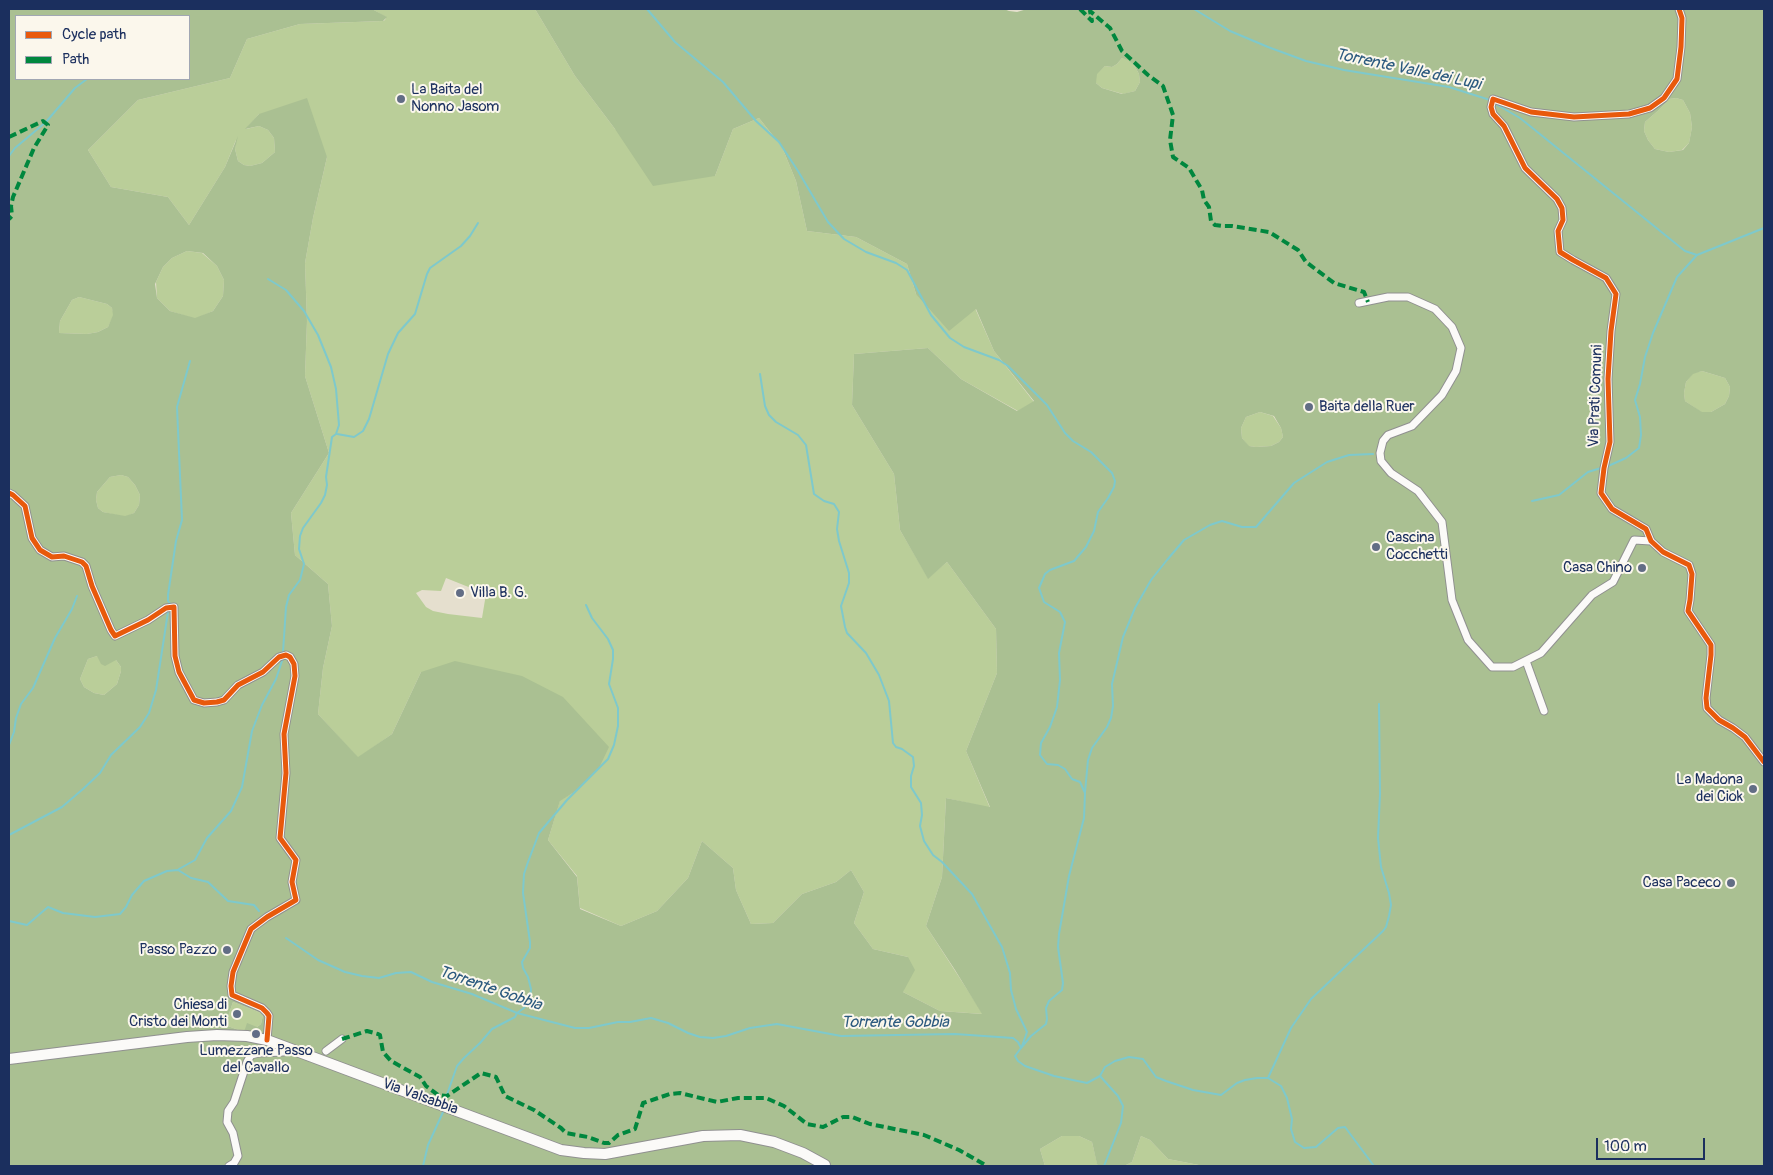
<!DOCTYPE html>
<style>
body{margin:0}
#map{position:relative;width:1773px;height:1175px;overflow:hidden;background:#e5dfce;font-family:Pangolin,sans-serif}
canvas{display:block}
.frame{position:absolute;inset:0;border:10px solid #1b2f5e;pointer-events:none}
.legend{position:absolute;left:15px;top:15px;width:175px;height:65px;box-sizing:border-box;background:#fbf7ec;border:1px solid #a1a7b3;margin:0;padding:6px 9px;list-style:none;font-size:15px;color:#1b2f5e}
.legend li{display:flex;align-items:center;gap:10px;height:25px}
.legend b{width:25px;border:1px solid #a1a7b3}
.scale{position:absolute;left:1596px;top:1138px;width:109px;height:22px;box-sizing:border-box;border:2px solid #1b2f5e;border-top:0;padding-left:6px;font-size:15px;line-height:18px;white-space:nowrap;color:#1b2f5e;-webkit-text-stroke:4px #fbf7ec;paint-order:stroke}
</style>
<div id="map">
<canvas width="1773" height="1175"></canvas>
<div class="frame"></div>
<ul class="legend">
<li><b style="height:6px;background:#e8590c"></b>Cycle path</li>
<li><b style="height:6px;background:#00873e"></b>Path</li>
</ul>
<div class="scale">100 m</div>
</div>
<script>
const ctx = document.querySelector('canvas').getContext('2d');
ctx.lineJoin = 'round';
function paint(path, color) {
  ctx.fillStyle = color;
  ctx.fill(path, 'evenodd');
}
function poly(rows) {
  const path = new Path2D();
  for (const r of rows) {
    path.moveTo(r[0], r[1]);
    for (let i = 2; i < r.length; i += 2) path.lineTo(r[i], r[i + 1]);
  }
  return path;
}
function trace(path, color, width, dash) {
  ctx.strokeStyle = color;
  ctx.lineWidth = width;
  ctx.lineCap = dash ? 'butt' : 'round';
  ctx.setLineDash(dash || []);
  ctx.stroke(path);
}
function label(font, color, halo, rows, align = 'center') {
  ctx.font = font + ' Pangolin,sans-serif';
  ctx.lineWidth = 4;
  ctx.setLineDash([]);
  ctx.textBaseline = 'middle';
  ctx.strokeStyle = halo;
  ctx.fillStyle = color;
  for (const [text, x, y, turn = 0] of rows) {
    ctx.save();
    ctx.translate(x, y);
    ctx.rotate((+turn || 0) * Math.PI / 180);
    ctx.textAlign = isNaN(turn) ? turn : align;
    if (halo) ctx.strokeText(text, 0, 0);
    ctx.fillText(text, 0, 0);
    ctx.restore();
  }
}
paint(poly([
 [372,9,535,9,575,76,615,129,715,176,733,129,759,118,782,147,796,181,807,231,856,237,907,264,916,294,975,308,994,351,1034,402,1018,411,961,379,928,348,854,354,852,405,894,474,900,530,928,578,947,562,996,629,997,673,966,751,990,808,946,798,942,877,926,926,983,1014,940,1011,903,992,908,957,873,949,854,923,864,892,851,870,836,882,802,894,773,923,751,924,736,890,733,868,702,841,688,878,657,911,621,926,580,908,577,876,548,840,560,800,576,791,421,672,392,734,358,758,318,714,323,668,332,626,328,584,295,555,291,513,329,453,305,376,307,321,305,263,313,218,327,157,259,114,246,129,259,126,268,130,274,138,275,152,262,163,250,166,244,165,238,161,235,149,236,140,225,167,189,225,168,197,111,187,88,150,138,100,230,78,247,39,300,24,383,21,385,20,386,17],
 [446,578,486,594,482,618,448,614,433,611,426,607,416,593,422,590,441,591],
 [1122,58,1128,59,1134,65,1139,74,1140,82,1135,91,1123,94,1102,88,1096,83,1096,74,1105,66,1112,67,1117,64],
 [1676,98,1683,100,1690,113,1692,127,1689,143,1682,150,1669,152,1655,149,1648,140,1644,131,1645,122,1660,109,1669,99],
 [187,251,202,253,217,266,224,280,223,296,213,311,195,319,170,311,157,298,156,282,163,267,172,258],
 [79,297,107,304,112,308,114,315,108,327,98,332,87,334,59,333,60,321,72,300],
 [1702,371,1725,378,1730,387,1729,396,1725,404,1711,412,1701,412,1685,401,1684,393,1686,382,1693,373],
 [1260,412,1273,416,1281,428,1283,437,1279,442,1271,446,1256,447,1248,446,1242,438,1241,428,1246,417],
 [121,475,128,477,135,485,140,495,139,505,134,513,125,517,103,512,98,508,96,500,97,492,110,477],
 [97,656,116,660,121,667,121,671,117,684,104,695,94,693,84,687,80,679,88,659],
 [233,1002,261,1013,263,1015,261,1024,257,1027,244,1032,225,1025],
 [1062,1136,1079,1136,1092,1142,1097,1163,1099,1166,1045,1166,1040,1149],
 [1141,1136,1150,1140,1168,1159,1204,1166,1124,1166,1132,1162]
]), '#bace99');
paint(poly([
 [9,9,372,9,387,17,383,21,300,24,247,39,230,78,138,100,88,150,111,187,168,197,189,225,225,167,238,136,235,149,238,161,244,165,250,166,262,163,275,152,274,138,268,130,259,126,245,129,259,114,307,98,327,157,313,218,305,263,307,321,305,376,329,453,291,513,295,555,328,584,332,626,323,668,318,714,358,757,392,734,421,672,455,661,522,676,563,697,609,747,599,768,576,791,560,801,548,840,577,877,580,909,621,926,657,911,688,878,702,841,733,868,736,890,751,924,773,923,802,894,836,882,851,870,864,892,854,923,873,949,908,957,915,970,903,992,940,1011,982,1014,955,970,926,926,942,877,946,798,990,807,966,751,997,673,996,629,947,562,928,579,900,530,894,474,852,405,854,354,928,348,961,379,1017,411,1034,401,994,351,976,309,949,331,916,294,907,264,856,237,807,231,796,181,782,147,759,118,733,129,715,176,653,186,615,129,575,76,535,9,1004,9,1009,11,1017,12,1027,9,1764,9,1764,1166,1204,1166,1168,1159,1150,1140,1141,1136,1132,1162,1124,1166,1099,1166,1097,1164,1092,1142,1079,1136,1062,1136,1040,1149,1045,1166,9,1166],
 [16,16,189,16,189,79,16,79],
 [1122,58,1128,60,1134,65,1139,74,1140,82,1135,91,1122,94,1102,88,1096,83,1097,74,1105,66,1112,67,1117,64],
 [1676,98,1683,100,1690,113,1692,127,1689,143,1683,150,1669,152,1655,149,1648,140,1644,131,1645,122,1660,109,1669,99],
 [187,251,203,253,217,266,224,280,223,296,213,311,195,318,170,311,157,298,155,284,163,267,172,258],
 [79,297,107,304,112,308,113,315,108,327,98,332,87,334,59,333,60,321,72,300],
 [1702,371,1725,378,1730,387,1729,396,1725,404,1711,412,1702,412,1685,401,1684,393,1686,382,1693,374],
 [1260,412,1274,416,1281,428,1283,437,1279,442,1271,446,1256,447,1249,446,1242,438,1241,428,1246,417],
 [121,475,128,477,135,485,140,495,139,505,134,513,125,516,103,512,98,508,96,500,97,492,110,477],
 [97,656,101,664,105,666,116,660,121,667,121,671,117,684,104,695,94,693,84,687,80,679,88,659],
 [233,1002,261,1013,263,1015,261,1024,257,1027,247,1023,244,1032,225,1025]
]), '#aac092');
trace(poly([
 [647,9,675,42,723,82,756,121,779,142,798,171,828,222,844,239,866,252,896,263,907,270,931,315,950,338,964,347,999,360,1008,366,1047,405,1065,433,1073,441,1091,452,1112,473,1115,481,1114,487,1108,498,1098,512,1094,531,1086,547,1074,561,1050,570,1045,574,1039,588,1044,602,1060,612,1065,622,1059,653,1060,680,1057,707,1050,727,1041,743,1040,755,1047,764,1058,765,1065,769,1072,779,1080,782,1085,793,1084,818,1069,876,1059,934,1058,947,1063,983,1062,990,1049,1001,1046,1008,1047,1019,1046,1024,1031,1036,1021,1048],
 [1194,9,1230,31,1268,47,1306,61,1344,70,1449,87,1490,100],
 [1494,103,1520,118,1685,251,1697,255],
 [9,156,15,148,46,122,75,88,87,79],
 [268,279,286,290,304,311,318,335,331,367,336,389,339,425,336,434,332,437,326,477,327,485,325,495,321,503,303,528,300,536,299,549,304,564,300,580,289,595,286,607,283,652],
 [760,374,765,406,769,415,776,422,798,435,806,445,814,494,824,501,834,504,839,512,837,529,839,541,849,573,849,583,841,606,845,627,847,633,866,653,879,675,889,701,893,743,896,747,902,749,913,757,914,766,911,776,911,787,921,803,922,815,920,826,924,841,933,855,942,862,972,894,1002,947,1010,973,1011,990,1016,1009,1027,1032,1022,1046],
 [337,434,354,437,363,431,369,419,388,354,398,333,415,314,427,274,430,268,461,246,470,236,478,223],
 [1606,467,1626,458,1639,448,1641,435,1640,417,1635,400,1640,384,1645,357,1653,333,1677,277,1697,255,1764,228],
 [1532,501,1559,495,1588,472,1601,468],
 [172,606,168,601,168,595,176,541,182,520,177,407,190,361],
 [9,745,14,732,16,718,21,704,33,688,55,638,72,609,77,596],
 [1085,792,1088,760,1092,748,1107,727,1111,718,1113,706,1112,684,1123,637,1135,608,1151,580,1167,560,1184,540,1210,525,1222,521,1242,527,1256,527,1294,483,1327,462,1349,455,1373,454],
 [9,835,62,807,83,789,100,773,111,755,140,727,149,713,156,690,168,612,171,610],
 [179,869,195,860,207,838,231,811,242,787,252,731,262,705,276,679,283,658],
 [9,921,27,925,48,907,63,913,95,917,120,914,126,907,132,895,144,881,167,871,178,870,191,878,208,882,228,901,254,905,259,911],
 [286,938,318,960,345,972,362,976,379,978,396,973,411,972,432,982,472,994,517,1013,575,1028,589,1028,618,1022,630,1022,651,1018,668,1023,688,1033,700,1037,713,1038,726,1036,750,1028,777,1024,841,1036,955,1034,1013,1038,1018,1042,1021,1048,1015,1056,1018,1061,1025,1066,1054,1076,1087,1083,1100,1076,1105,1067,1115,1061,1129,1057,1143,1059,1156,1077,1166,1081,1193,1090,1221,1095,1237,1083,1245,1080,1257,1078,1268,1078,1281,1086,1287,1098,1292,1119,1291,1129,1295,1142,1304,1148,1316,1147,1338,1128,1345,1127,1374,1166],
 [1100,1076,1118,1096,1123,1106,1121,1123,1104,1166],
 [1268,1078,1291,1028,1311,999,1383,931,1386,927,1389,916,1391,905,1389,893,1381,867,1378,838,1380,794,1379,704],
 [444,1103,457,1066,464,1058,480,1043,492,1029,515,1017,517,1013,524,1008,530,999,531,989,528,977,523,968,522,962,530,948,530,942,523,893,524,874,528,862,539,833,567,800,608,759,614,745,618,726,618,708,609,684,613,659,613,650,608,639,592,618,586,605],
 [423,1166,428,1145,444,1110]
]), '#7ec9cc', 2);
const street = poly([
 [1679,9,1682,18,1681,47,1677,79,1664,98,1650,108,1629,114,1574,117,1531,112,1493,99,1491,107,1493,114,1504,126,1525,168,1557,199,1562,208,1563,220,1558,231,1560,252,1573,260,1606,278,1616,294,1611,331,1608,379,1610,442,1604,468,1601,493,1612,509,1646,529,1651,541,1663,552,1689,565,1692,574,1690,600,1688,611,1711,645,1711,655,1706,698,1707,708,1719,720,1733,728,1745,737,1764,762],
 [1359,303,1388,297,1408,297,1435,309,1452,327,1461,348,1456,371,1442,395,1412,426,1388,435,1383,441,1380,453,1381,461,1391,473,1418,491,1442,522,1452,600,1468,640,1492,667,1513,667,1541,653,1592,595,1613,582,1634,540,1651,541],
 [9,493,13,495,25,506,32,538,40,550,52,557,64,556,82,562,86,566,92,586,111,630,115,636,148,620,166,608,174,607,175,656,179,672,194,700,204,703,217,702,224,700,238,685,263,672,279,657,286,655,290,657,294,664,295,676,284,734,286,773,280,838,296,860,292,882,296,900,267,917,251,929,233,972,231,986,232,995,262,1008,267,1013,269,1016,267,1040],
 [1526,661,1544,711],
 [326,1051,342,1039],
 [229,1166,234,1163,238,1156,233,1133,227,1122,228,1111,234,1102,247,1062,251,1055,259,1053,283,1052,291,1049]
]);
const secondary = poly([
 [9,1059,187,1037,217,1035,247,1036,267,1040,561,1150,584,1153,605,1154,703,1136,740,1135,774,1142,803,1153,825,1165]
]);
trace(street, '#909090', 9);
trace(secondary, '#909090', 12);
trace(street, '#fbfaf8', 7);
trace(secondary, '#fbfaf8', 10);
trace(poly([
 [1080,9,1092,21,1090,11,1110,28,1122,51,1148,75,1163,86,1173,115,1170,140,1173,157,1189,168,1202,190,1204,200,1209,207,1211,221,1215,225,1222,226,1232,226,1269,232,1298,250,1306,262,1334,283,1364,292,1368,302],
 [9,137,43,121,48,125,34,148,13,197,11,206,12,216,9,219],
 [342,1039,367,1031,378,1034,380,1035,383,1052,391,1061,420,1077,426,1086,438,1095,447,1096,481,1073,496,1077,505,1096,534,1110,561,1128,566,1133,588,1137,604,1143,609,1143,618,1135,635,1129,643,1103,670,1094,680,1093,717,1102,738,1098,766,1098,784,1106,807,1124,823,1127,843,1117,852,1117,870,1124,924,1135,959,1150,987,1166]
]), '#00873e', 4, [8, 4]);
trace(poly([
 [1679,9,1682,18,1681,47,1677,79,1664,98,1650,108,1629,114,1574,117,1531,112,1493,99,1491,107,1493,114,1504,126,1525,168,1557,199,1562,208,1563,220,1558,231,1560,252,1573,260,1606,278,1616,294,1611,331,1608,379,1610,442,1604,468,1601,493,1612,509,1646,529,1651,541,1663,552,1689,565,1692,574,1690,600,1688,611,1711,645,1711,655,1706,698,1707,708,1719,720,1733,728,1745,737,1764,762],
 [9,493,13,495,25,506,32,538,40,550,52,557,64,556,82,562,86,566,92,586,111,630,115,636,148,620,166,608,174,607,175,656,179,672,194,700,204,703,217,702,224,700,238,685,263,672,279,657,286,655,290,657,294,664,295,676,284,734,286,773,280,838,296,860,292,882,296,900,267,917,251,929,233,972,231,986,232,995,262,1008,267,1013,269,1016,267,1040]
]), '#e8590c', 5);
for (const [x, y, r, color] of [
 [401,99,5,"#626d85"],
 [1309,407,5,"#626d85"],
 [1376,547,5,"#626d85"],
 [1642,568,5,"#626d85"],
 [460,593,5,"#626d85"],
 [1753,789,5,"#626d85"],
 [1731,883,5,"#626d85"],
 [227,950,5,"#626d85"],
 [237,1014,5,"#626d85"],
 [256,1034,5,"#626d85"]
]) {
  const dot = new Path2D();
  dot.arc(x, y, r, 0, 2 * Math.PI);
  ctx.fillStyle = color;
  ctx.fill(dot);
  trace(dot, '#fbf7ec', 2);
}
label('15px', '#1b2f5e', '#fbf7ec', [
 ["La Baita del",411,90,"left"],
 ["Nonno Jasom",411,107,"left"],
 ["Baita della Ruer",1319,407,"left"],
 ["Cascina",1386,538,"left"],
 ["Cocchetti",1386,555,"left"],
 ["Casa Chino",1632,568],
 ["Villa B. G.",470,593,"left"],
 ["La Madona",1743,780],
 ["dei Ciok",1743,797],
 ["Casa Paceco",1721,883],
 ["Passo Pazzo",217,950],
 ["Chiesa di",227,1005],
 ["Cristo dei Monti",227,1022],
 ["Lumezzane Passo",256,1051,"center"],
 ["del Cavallo",256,1068,"center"]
], 'right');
label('15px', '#1b2f5e', '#fbf7ec', [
 ["Via Prati Comuni",1596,396,-88],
 ["Via Valsabbia",420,1097,20]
]);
label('italic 16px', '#2c5a7f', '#fbf7ec', [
 ["Torrente Valle dei Lupi",1408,70,12],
 ["Torrente Gobbia",490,989,19],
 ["Torrente Gobbia",895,1023]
]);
</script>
